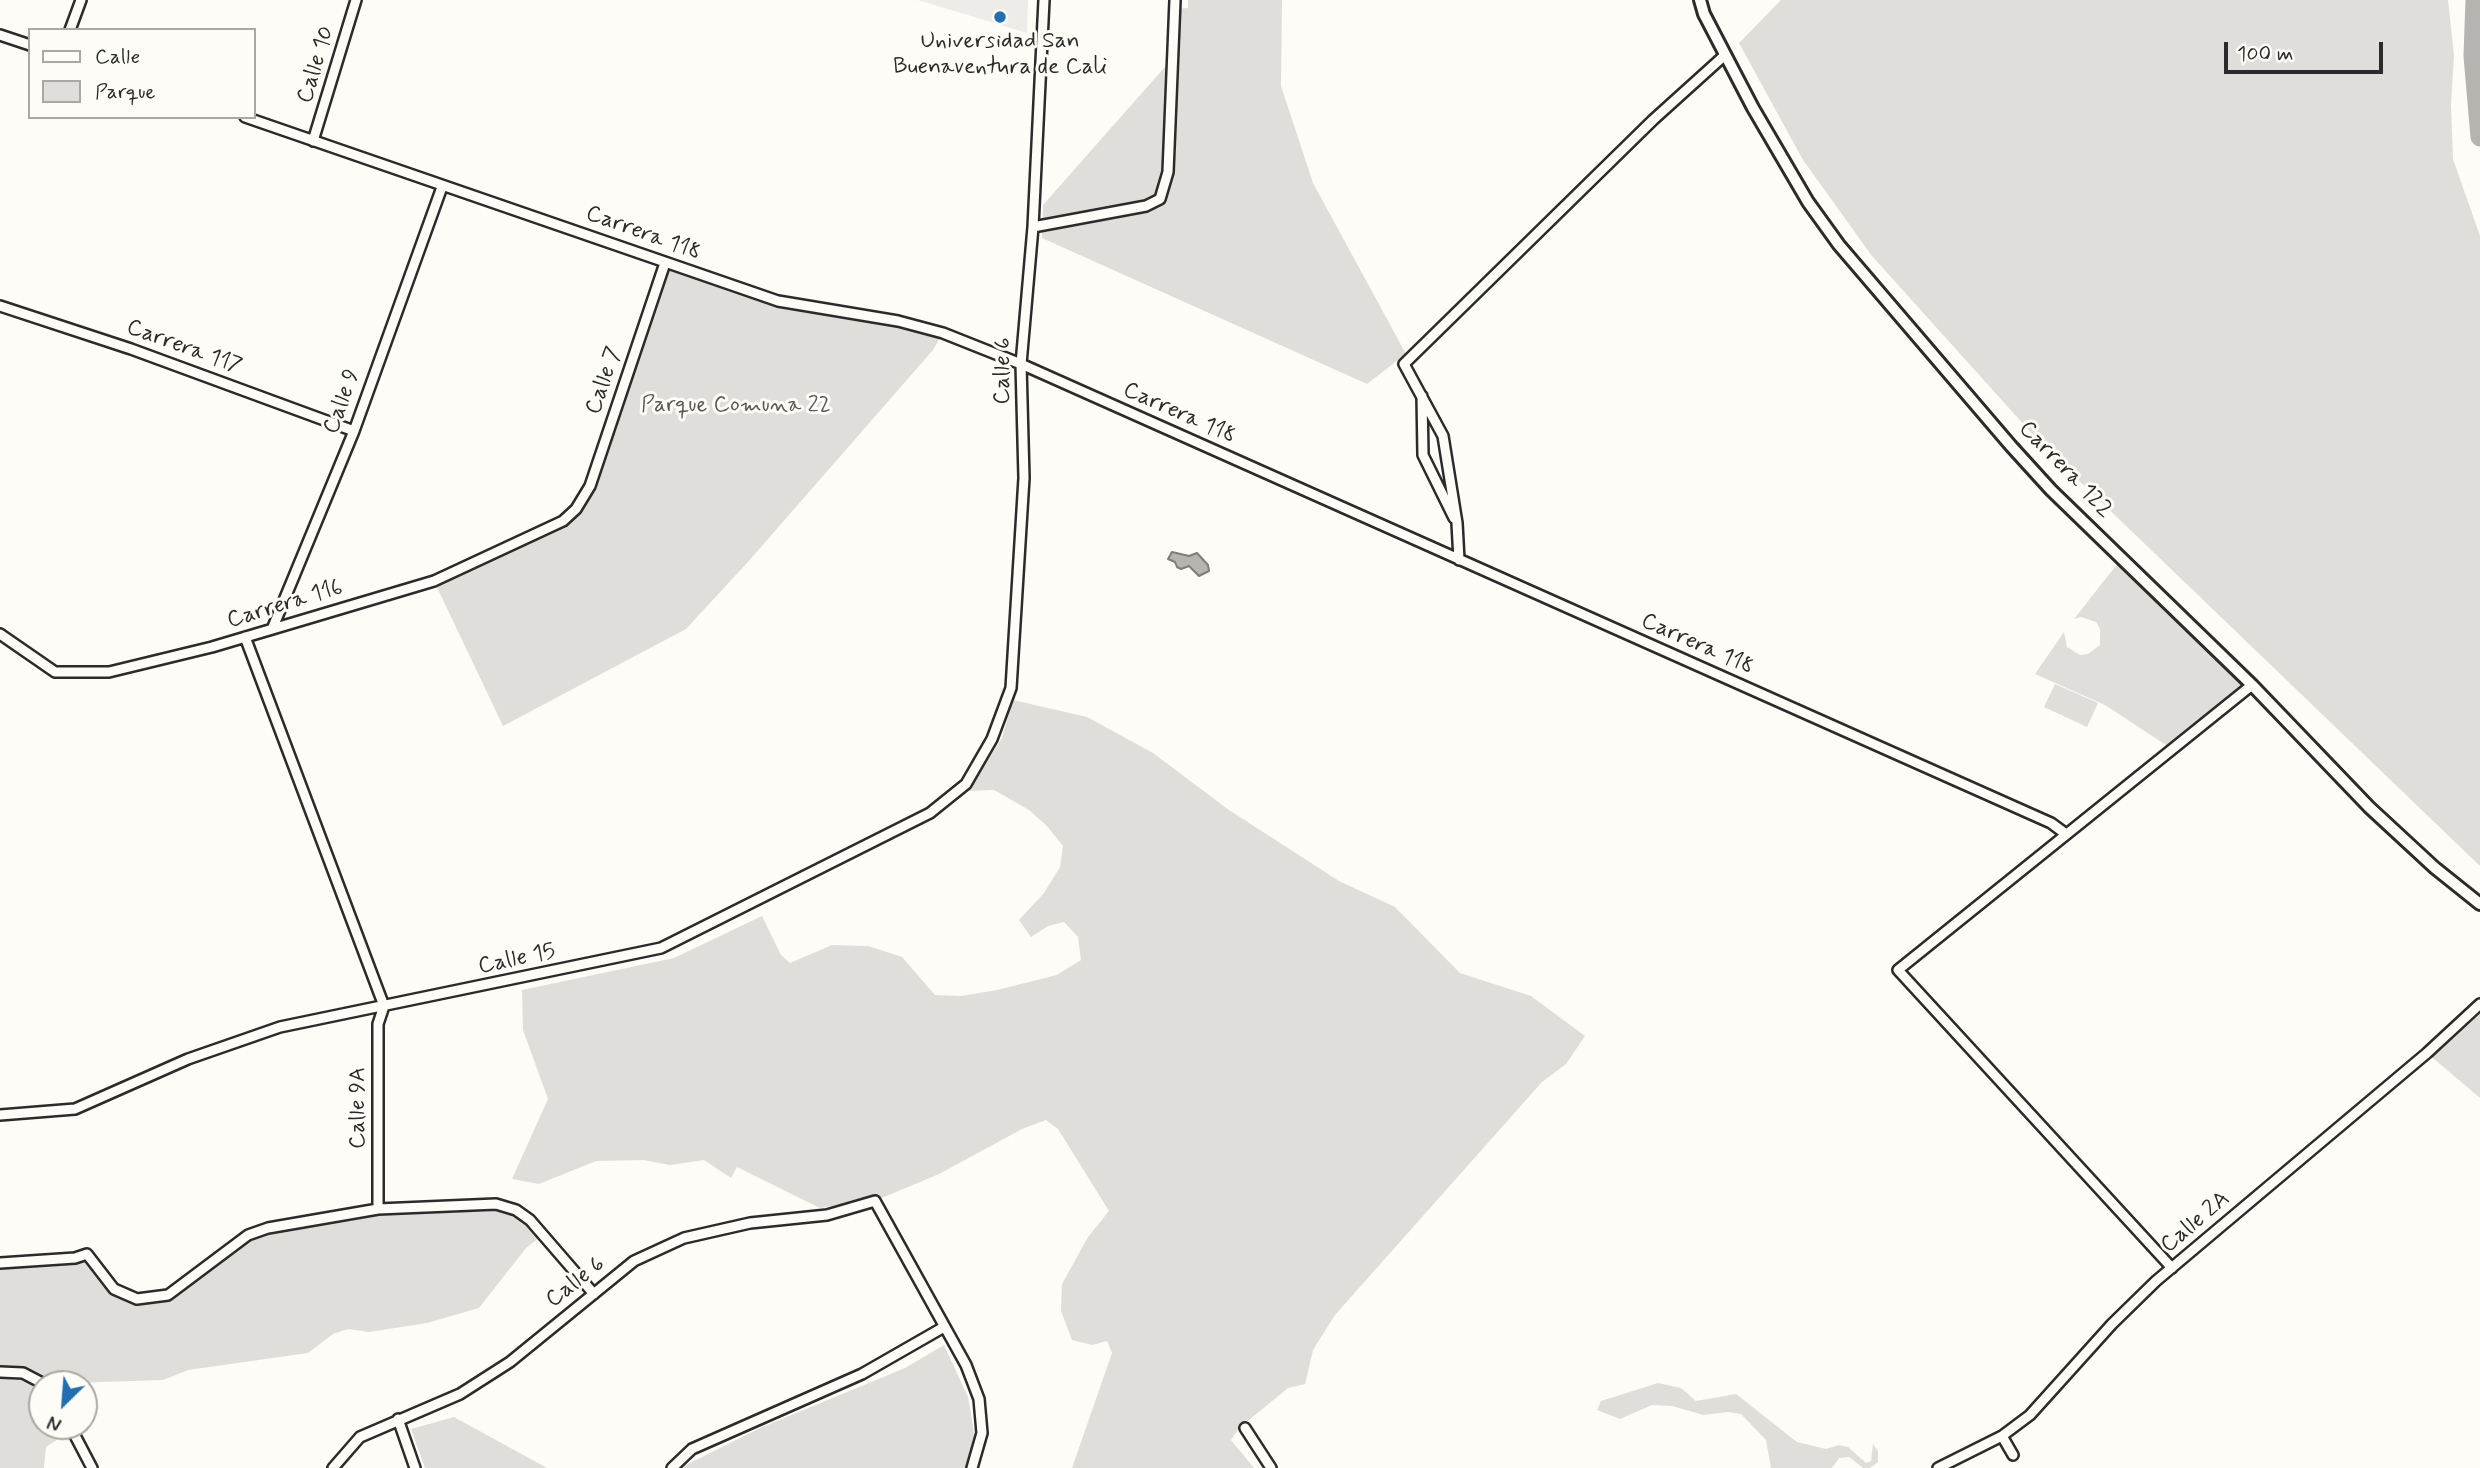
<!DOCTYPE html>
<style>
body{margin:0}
#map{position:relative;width:2480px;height:1468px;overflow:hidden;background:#fdfcf7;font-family:Mynerve,sans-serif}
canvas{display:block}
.legend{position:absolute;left:28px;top:28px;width:228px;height:91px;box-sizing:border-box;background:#fdfcf7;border:2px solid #a9a8a5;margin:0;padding:9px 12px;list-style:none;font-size:21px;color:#2b2b2b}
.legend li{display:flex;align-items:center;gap:14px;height:35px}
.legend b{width:35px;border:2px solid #a9a8a5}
.north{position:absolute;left:28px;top:1370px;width:70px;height:70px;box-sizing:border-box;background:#fdfcf7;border:2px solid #a9a8a5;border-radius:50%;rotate:205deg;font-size:19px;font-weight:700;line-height:28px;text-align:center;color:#2b2b2b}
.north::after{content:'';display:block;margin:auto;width:24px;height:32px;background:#1f6fb2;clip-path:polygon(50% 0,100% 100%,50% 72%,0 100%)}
.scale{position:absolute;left:2224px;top:42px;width:159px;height:32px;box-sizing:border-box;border:4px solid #2b2b2b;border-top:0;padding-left:9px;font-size:21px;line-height:24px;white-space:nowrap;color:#2b2b2b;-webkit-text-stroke:5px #fdfcf7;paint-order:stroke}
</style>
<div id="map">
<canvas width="2480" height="1468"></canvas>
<ul class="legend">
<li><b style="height:9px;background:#fdfcf7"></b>Calle</li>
<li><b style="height:19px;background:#dfdeda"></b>Parque</li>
</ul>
<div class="north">N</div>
<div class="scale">100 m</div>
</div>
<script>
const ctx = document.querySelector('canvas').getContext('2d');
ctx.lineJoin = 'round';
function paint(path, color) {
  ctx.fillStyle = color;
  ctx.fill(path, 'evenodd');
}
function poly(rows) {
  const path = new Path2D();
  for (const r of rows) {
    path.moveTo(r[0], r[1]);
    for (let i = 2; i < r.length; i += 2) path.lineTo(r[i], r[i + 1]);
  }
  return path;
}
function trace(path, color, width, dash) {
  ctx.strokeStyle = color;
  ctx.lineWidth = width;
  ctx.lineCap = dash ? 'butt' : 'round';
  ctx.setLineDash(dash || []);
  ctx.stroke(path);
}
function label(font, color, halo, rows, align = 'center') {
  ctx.font = font + ' Mynerve,sans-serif';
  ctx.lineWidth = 6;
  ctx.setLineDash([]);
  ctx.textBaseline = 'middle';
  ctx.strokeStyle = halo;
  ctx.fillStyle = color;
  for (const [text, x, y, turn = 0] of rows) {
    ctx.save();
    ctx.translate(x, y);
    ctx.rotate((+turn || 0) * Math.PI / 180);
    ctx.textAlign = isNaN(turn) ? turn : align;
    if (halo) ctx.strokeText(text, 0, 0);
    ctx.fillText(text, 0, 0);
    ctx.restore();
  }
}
paint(poly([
 [918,0,1028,0,1027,33]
]), '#edece8');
paint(poly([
 [1188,0,1282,0,1281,86,1313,183,1406,354,1367,384,1042,238,1043,205,1171,60,1172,9,1188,8],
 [1781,0,2448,0,2454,55,2451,105,2453,159,2480,236,2480,866,2044,447,1872,256,1803,160,1739,43],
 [665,263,778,301,943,333,933,350,747,563,686,629,503,726,434,581,563,521,585,495],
 [2122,558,2252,685,2172,749,2105,705,2035,674,2064,632,2067,647,2080,655,2088,654,2100,645,2100,629,2096,622,2081,617,2074,619],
 [2055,684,2098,703,2087,727,2044,707],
 [1013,700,1087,717,1153,753,1229,810,1339,881,1395,907,1460,973,1531,996,1585,1036,1566,1064,1542,1082,1335,1315,1313,1350,1305,1384,1288,1388,1239,1428,1231,1440,1254,1468,1072,1468,1112,1353,1107,1341,1092,1345,1072,1340,1061,1311,1062,1284,1088,1237,1109,1211,1058,1129,1046,1120,1022,1129,939,1174,884,1197,820,1208,737,1167,731,1178,704,1160,670,1165,643,1160,596,1161,539,1184,512,1179,548,1099,523,1030,522,990,674,958,762,916,781,955,790,963,832,945,868,946,902,957,935,995,961,996,997,990,1057,975,1081,960,1078,937,1064,922,1048,926,1031,937,1019,920,1044,893,1060,867,1063,846,1047,826,1029,810,994,790,968,791,1002,738],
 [2480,1004,2480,1098,2427,1053],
 [496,1204,516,1210,543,1235,526,1248,479,1308,427,1323,369,1332,348,1329,333,1334,308,1353,188,1370,163,1380,42,1384,42,1426,70,1426,72,1430,46,1447,44,1468,0,1468,0,1263,87,1254,113,1289,137,1299,168,1295,248,1235,378,1209],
 [944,1345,968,1397,975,1438,967,1468,680,1468,760,1428,905,1368],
 [1658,1383,1681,1388,1696,1401,1736,1394,1797,1442,1826,1449,1839,1445,1848,1447,1866,1463,1871,1461,1873,1444,1878,1451,1878,1462,1870,1468,1863,1468,1849,1457,1839,1458,1832,1468,1771,1468,1766,1440,1741,1414,1728,1412,1704,1415,1672,1406,1652,1405,1620,1419,1597,1410,1601,1401],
 [454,1417,547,1468,425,1468,411,1429]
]), '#dfdeda');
const water = poly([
 [1172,552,1189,556,1197,553,1208,565,1209,571,1199,576,1189,566,1181,569,1177,567,1175,562,1168,559,1172,552]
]);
paint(water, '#b5b4b1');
trace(water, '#7e7d7b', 2);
trace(poly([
 [2475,0,2473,56,2480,137]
]), '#b5b4b1', 19);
const minor = poly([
 [70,30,81,0],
 [0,35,30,45],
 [245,117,778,301,898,321,943,333,1021,364,2051,823,2066,834],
 [313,141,356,0],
 [1033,227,1146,206,1160,199,1168,172,1175,0],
 [0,306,131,349,354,431],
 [1422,396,1423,455,1454,518],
 [1459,560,1457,523,1443,436,1404,364,1653,120,1725,55],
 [273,627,354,431,442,187],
 [0,634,55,672,109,672,212,647,434,581,563,521,576,509,590,486,665,263],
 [245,637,384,1006],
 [0,1115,75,1109,188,1059,280,1027,661,948,930,813,966,784,992,739,1011,688,1024,478,1021,364,1033,227,1044,0],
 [378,1209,378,1024,384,1006],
 [0,1263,75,1258,87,1254,114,1289,137,1299,168,1295,248,1235,268,1228,378,1209,496,1204,516,1210,530,1220,594,1294],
 [2172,1268,1898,970,2252,685],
 [0,1372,23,1373,44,1384],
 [398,1419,415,1468],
 [70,1426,92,1468],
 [1245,1428,1271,1468],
 [2002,1436,2013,1455],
 [333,1468,360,1437,460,1394,510,1362,634,1261,684,1238,750,1223,827,1215,875,1201,966,1365,979,1399,982,1433,972,1468],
 [672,1468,692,1449,862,1374,944,1327],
 [1938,1468,2002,1436,2030,1415,2112,1324,2156,1281,2427,1053,2480,1004]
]);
const tertiary = poly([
 [1700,0,1704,14,1753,108,1808,202,1839,245,2011,446,2051,490,2252,685,2369,807,2435,868,2480,904]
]);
trace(minor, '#2b2b2b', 14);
trace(tertiary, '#2b2b2b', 16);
trace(minor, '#fdfcf7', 9);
trace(tertiary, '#fdfcf7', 10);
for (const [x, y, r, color] of [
 [1000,17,7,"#1f6fb2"]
]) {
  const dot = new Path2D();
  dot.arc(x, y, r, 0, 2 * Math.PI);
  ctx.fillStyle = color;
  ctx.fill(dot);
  trace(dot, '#fdfcf7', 2.5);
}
label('23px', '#2b2b2b', '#fdfcf7', [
 ["Universidad San",1000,42],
 ["Buenaventura de Cali",1000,68]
]);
label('23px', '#2b2b2b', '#fdfcf7', [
 ["Calle 10",317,65,-73],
 ["Carrera 118",643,234,20],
 ["Carrera 117",184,348,20],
 ["Calle 6",1004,371,-89],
 ["Calle 7",605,381,-71],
 ["Calle 9",343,402,-70],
 ["Carrera 118",1179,414,24],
 ["Carrera 122",2065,470,46],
 ["Carrera 116",285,605,-17],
 ["Carrera 118",1697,645,24],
 ["Calle 15",517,960,-12],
 ["Calle 9A",359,1108,-90],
 ["Calle 2A",2196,1223,-40],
 ["Calle 6",576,1283,-38]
]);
label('23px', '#585857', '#fdfcf7', [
 ["Parque Comuna 22",736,406]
]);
</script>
